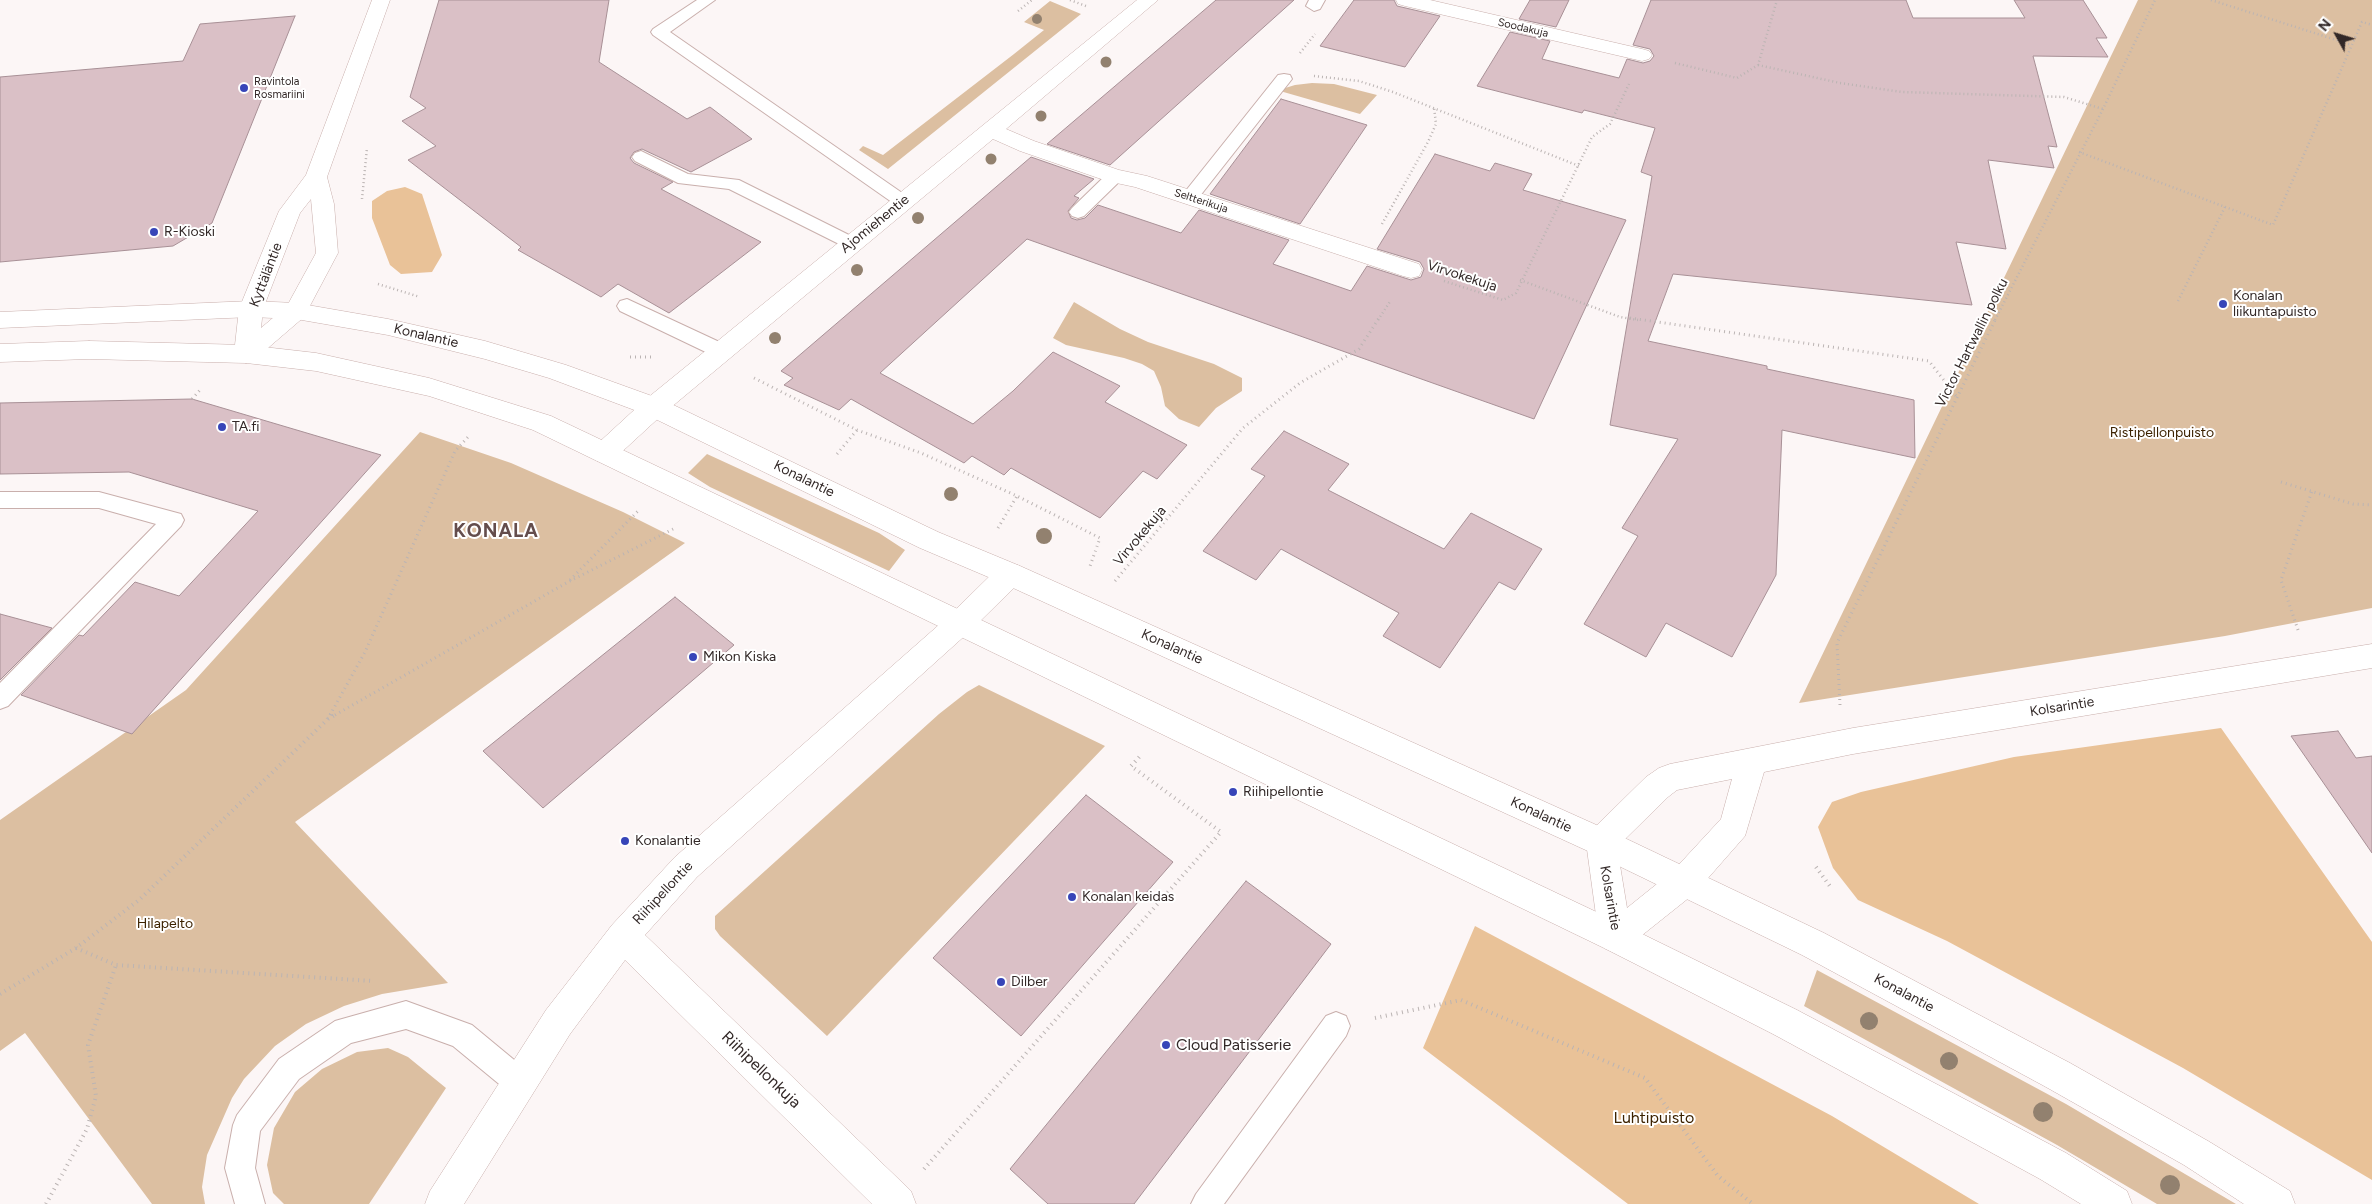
<!DOCTYPE html>
<meta charset="utf-8">
<style>
body{margin:0}
#map{position:relative;width:2372px;height:1204px;overflow:hidden;background:#fcf6f6;font-family:Figtree,sans-serif}
canvas{display:block}
.north{position:absolute;left:2312px;top:10px;width:50px;height:50px;-webkit-text-stroke:4px #fff;paint-order:stroke;rotate:309deg;font-size:14px;font-weight:700;line-height:20px;text-align:center;color:#322827}
.north::after{content:'';display:block;margin:auto;width:18px;height:22px;background:#322827;clip-path:polygon(50% 0,100% 100%,50% 72%,0 100%)}
</style>
<div id="map">
<canvas width="2372" height="1204"></canvas>
<div class="north">N</div>
</div>
<script>
const ctx = document.querySelector('canvas').getContext('2d');
ctx.lineJoin = 'round';
function paint(path, color) {
  ctx.fillStyle = color;
  ctx.fill(path, 'evenodd');
}
function poly(rows) {
  const path = new Path2D();
  for (const r of rows) {
    path.moveTo(r[0], r[1]);
    for (let i = 2; i < r.length; i += 2) path.lineTo(r[i], r[i + 1]);
  }
  return path;
}
function trace(path, color, width, dash) {
  ctx.strokeStyle = color;
  ctx.lineWidth = width;
  ctx.lineCap = dash ? 'butt' : 'round';
  ctx.setLineDash(dash || []);
  ctx.stroke(path);
}
function label(font, color, halo, rows, align = 'center') {
  ctx.font = font + ' Figtree,sans-serif';
  ctx.lineWidth = 4;
  ctx.setLineDash([]);
  ctx.textBaseline = 'middle';
  ctx.strokeStyle = halo;
  ctx.fillStyle = color;
  for (const [text, x, y, turn = 0] of rows) {
    ctx.save();
    ctx.translate(x, y);
    ctx.rotate((+turn || 0) * Math.PI / 180);
    ctx.textAlign = isNaN(turn) ? turn : align;
    if (halo) ctx.strokeText(text, 0, 0);
    ctx.fillText(text, 0, 0);
    ctx.restore();
  }
}
paint(poly([
 [2138,0,2372,0,2372,608,2225,636,1799,703],
 [1050,1,1081,14,888,169,859,150,863,146,883,155,1014,54,1044,30,1024,22],
 [1312,83,1334,84,1377,95,1360,114,1280,91,1282,89,1295,85],
 [1074,302,1120,329,1148,342,1214,364,1242,378,1242,391,1216,408,1199,427,1179,419,1165,406,1161,387,1154,371,1142,364,1124,358,1066,345,1053,338],
 [420,432,511,463,623,512,685,543,295,822,448,983,382,994,344,1006,306,1024,275,1046,244,1079,232,1098,207,1155,202,1187,205,1204,152,1204,25,1033,0,1051,0,820,186,690],
 [707,454,879,533,905,550,889,571,710,487,688,473],
 [979,685,1105,746,827,1036,720,936,715,929,715,916,939,714,967,692],
 [1817,970,2066,1104,2236,1204,2157,1204,2057,1145,1804,1006],
 [388,1048,408,1057,446,1088,369,1204,284,1204,273,1193,267,1165,274,1128,295,1092,322,1069,357,1052]
]), '#dcbfa1');
paint(poly([
 [405,187,422,194,442,255,432,272,401,274,390,265,372,218,372,201,387,191],
 [2221,728,2372,942,2372,1180,2183,1068,1947,941,1858,900,1833,868,1818,827,1832,802,1861,792,2014,757],
 [1475,926,1832,1116,1979,1204,1628,1204,1423,1048]
]), '#e9c298');
const building = poly([
 [439,0,609,0,599,62,687,119,710,107,752,139,691,172,642,149,634,152,630,158,634,163,673,182,661,189,761,242,669,313,618,284,601,297,518,250,521,247,408,160,436,146,402,121,426,108,410,97,439,0],
 [1216,0,1294,0,1110,165,1047,144,1216,0],
 [1354,0,1394,0,1397,6,1440,16,1405,67,1320,46,1354,0],
 [1530,0,1569,0,1556,27,1519,19,1530,0],
 [1651,0,1906,0,1913,18,2025,18,2014,0,2083,0,2107,38,2096,38,2108,57,2033,56,2057,147,2048,146,2054,168,1988,160,2006,249,1956,242,1972,305,1673,274,1648,341,1767,366,1767,369,1914,400,1915,458,1782,430,1776,575,1732,657,1666,623,1646,657,1584,624,1638,536,1622,528,1678,439,1610,425,1652,176,1641,172,1655,128,1584,110,1582,113,1477,86,1510,32,1550,41,1542,59,1619,78,1627,59,1643,63,1650,61,1654,56,1650,49,1633,45,1651,0],
 [295,16,212,223,173,246,0,262,0,77,183,61,200,24,295,16],
 [1281,99,1367,125,1300,224,1210,194,1281,99],
 [1435,154,1490,171,1495,163,1532,174,1523,190,1626,220,1534,419,1027,239,880,373,973,424,1013,391,1053,352,1120,386,1105,402,1187,445,1157,479,1143,471,1100,518,1011,468,1004,475,972,456,964,463,851,399,839,410,784,385,793,378,781,371,1031,157,1094,179,1074,196,1079,198,1068,211,1071,218,1077,220,1085,218,1098,205,1181,233,1199,210,1289,240,1273,264,1351,291,1367,266,1411,280,1421,277,1424,269,1420,262,1377,249,1435,154],
 [192,399,381,455,132,734,21,695,79,635,83,636,135,582,179,596,258,511,129,472,0,474,0,403,192,399],
 [1284,431,1349,464,1328,490,1444,549,1471,513,1542,549,1515,590,1499,582,1440,668,1383,636,1399,613,1281,549,1256,580,1203,551,1265,476,1251,469,1284,431],
 [675,597,734,645,543,808,483,751,675,597],
 [0,614,52,628,0,680,0,614],
 [2338,731,2356,758,2372,756,2372,853,2291,736,2338,731],
 [1086,795,1173,862,1021,1036,933,958,1086,795],
 [1246,881,1331,944,1134,1204,1048,1204,1010,1169,1246,881]
]);
paint(building, '#dac0c6');
trace(building, '#a89096', 1);
const lane = poly([
 [697,0,715,0,670,32,908,197,911,201,908,205,902,207,896,205,653,35,651,32,653,29,697,0],
 [1309,0,1325,0,1320,9,1314,11,1306,6,1309,0],
 [1284,74,1290,75,1292,79,1196,201,1190,203,1184,201,1181,197,1184,193,1278,75,1284,74],
 [641,151,688,174,739,180,857,239,860,243,857,247,851,249,845,247,729,189,678,183,635,161,632,157,635,153,641,151],
 [1115,170,1121,172,1124,176,1121,180,1084,216,1078,218,1072,216,1069,212,1072,208,1109,172,1115,170],
 [627,299,728,346,731,351,728,356,721,358,714,356,620,311,617,306,620,301,627,299],
 [0,492,99,492,181,514,184,520,181,526,8,706,0,709,0,683,156,524,99,508,0,508,0,492],
 [406,1001,472,1025,530,1073,534,1083,530,1093,520,1097,510,1093,453,1046,406,1029,351,1043,299,1079,260,1131,255,1168,265,1204,235,1204,225,1168,233,1125,237,1115,279,1059,335,1021,406,1001],
 [1336,1012,1346,1016,1350,1026,1346,1036,1224,1204,1191,1204,1196,1194,1326,1016,1336,1012]
]);
const street = poly([
 [372,0,390,0,327,177,334,204,338,253,304,317,254,360,246,363,238,360,234,354,239,309,279,211,306,175,372,0],
 [311,199,316,253,287,306,261,328,263,309,300,213,311,199],
 [1137,0,1158,0,1006,129,1034,141,1119,170,1147,176,1419,264,1422,270,1419,276,1411,278,1403,276,1135,187,1107,181,1020,151,993,139,663,414,613,460,604,463,595,460,591,453,595,446,645,400,1137,0],
 [1396,0,1430,0,1642,49,1649,51,1652,55,1649,59,1642,61,1405,6,1398,4,1396,0],
 [1010,563,1020,566,1024,574,1020,582,969,632,697,877,645,935,911,1191,916,1204,872,1204,625,960,570,1034,464,1204,425,1204,430,1191,546,1010,612,925,675,857,949,616,1000,566,1010,563],
 [2372,644,2372,668,1853,754,1764,772,1745,836,1695,893,1626,948,1615,953,1604,948,1599,937,1586,842,1590,832,1646,777,1659,768,1670,764,1853,728,2372,644],
 [1732,779,1721,819,1673,871,1627,908,1617,847,1668,797,1677,790,1732,779]
]);
const secondary = poly([
 [251,301,296,303,388,319,485,341,566,365,663,400,938,532,1020,566,1612,832,1824,933,2070,1063,2208,1141,2290,1191,2295,1204,2244,1204,2184,1165,2046,1087,1802,955,1590,852,1000,582,920,548,645,414,549,378,485,359,388,335,296,319,251,317,0,328,0,312,251,301],
 [89,341,246,345,316,353,429,378,551,416,1626,926,1797,1010,2066,1153,2127,1191,2132,1204,2081,1204,2040,1179,1773,1034,1604,948,533,430,429,396,316,371,246,363,89,359,0,362,0,344,89,341]
]);
trace(lane, '#c9afac', 2);
trace(street, '#c9afac', 1);
trace(secondary, '#c9afac', 1);
trace(poly([
 [1070,0,1086,6],
 [2211,0,2352,45],
 [1018,11,1032,0],
 [1300,53,1315,34],
 [1675,63,1737,78,1758,65,1777,0],
 [1758,65,1840,83,1902,92,2064,97,2103,109],
 [1314,76,1359,81,1393,92,1579,166],
 [2079,152,2273,225,2362,22,2372,25],
 [362,199,367,148],
 [1382,224,1428,142,1436,124,1434,107],
 [1520,280,1620,317,1638,320],
 [1444,281,1503,300,1516,293,1592,137,1610,124,1629,84],
 [378,284,420,297],
 [2178,301,2225,207],
 [1378,320,1391,300],
 [1995,320,2103,109,2155,0]
]), '#bbb4b3', 2.5, [1, 3]);
trace(poly([
 [1630,318,1929,361,1956,396],
 [630,357,653,357],
 [754,378,857,430,921,453,1017,496,1100,538,1089,569],
 [192,399,201,389],
 [837,454,857,430],
 [2281,482,2353,504,2372,505],
 [998,528,1017,496],
 [570,580,639,510],
 [1115,581,1243,428,1300,383,1359,349,1379,318],
 [2298,630,2281,580,2312,491],
 [1840,705,1837,643,1996,318],
 [330,715,365,652,455,451,469,436],
 [335,715,568,582,675,528]
]), '#bbb4b3', 3, [1, 4]);
trace(poly([
 [328,719,337,714],
 [1816,867,1832,889],
 [76,948,116,965,373,981],
 [0,994,76,948,139,900,327,720,331,714],
 [1375,1018,1461,1000,1645,1078,1718,1176,1753,1204],
 [924,1169,1221,832,1131,766,1142,754],
 [46,1204,87,1129,96,1096,88,1045,116,965]
]), '#bbb4b3', 4, [1, 4.5]);
paint(lane, '#fff');
paint(street, '#fff');
paint(secondary, '#fff');
ctx.fillStyle = '#92816f';
for (const [x, y, r] of [
 [1037,19,5],
 [1106,62,5.5],
 [1041,116,5.5],
 [991,159,5.5],
 [918,218,6],
 [857,270,6],
 [775,338,6],
 [951,494,7],
 [1044,536,8],
 [1869,1021,9],
 [1949,1061,9],
 [2043,1112,10],
 [2170,1185,10]
]) {
  ctx.beginPath();
  ctx.arc(x, y, r, 0, 2 * Math.PI);
  ctx.fill();
}
for (const [x, y, r, color] of [
 [244,88,5,"#3745b8"],
 [154,232,5,"#3745b8"],
 [2223,304,5,"#3745b8"],
 [222,427,5,"#3745b8"],
 [693,657,5,"#3745b8"],
 [1233,792,5,"#3745b8"],
 [625,841,5,"#3745b8"],
 [1072,897,5,"#3745b8"],
 [1001,982,5,"#3745b8"],
 [1166,1045,5,"#3745b8"]
]) {
  const dot = new Path2D();
  dot.arc(x, y, r, 0, 2 * Math.PI);
  ctx.fillStyle = color;
  ctx.fill(dot);
  trace(dot, '#fff', 2);
}
label('11px', '#322827', '#fff', [
 ["Soodakuja",1523,28,13],
 ["Seltterikuja",1201,201,18]
]);
label('11px', '#322827', '#fff', [
 ["Ravintola",254,82],
 ["Rosmariini",254,95]
], 'left');
label('14px', '#322827', '#fff', [
 ["Ajomiehentie",875,224,-39],
 ["Kyttäläntie",266,275,-69],
 ["Virvokekuja",1462,276,18],
 ["Konalantie",426,336,13],
 ["Victor Hartwallin polku",1972,343,-63],
 ["Konalantie",804,479,26],
 ["Virvokekuja",1140,536,-50],
 ["Konalantie",1172,647,24],
 ["Kolsarintie",2062,707,-9],
 ["Konalantie",1541,815,25],
 ["Riihipellontie",663,893,-47],
 ["Kolsarintie",1610,898,80],
 ["Konalantie",1904,993,28]
]);
label('14px', '#322827', '#fff', [
 ["R-Kioski",164,232],
 ["Konalan",2233,296],
 ["liikuntapuisto",2233,312],
 ["TA.fi",232,427],
 ["Mikon Kiska",703,657],
 ["Riihipellontie",1243,792],
 ["Konalantie",635,841],
 ["Konalan keidas",1082,897],
 ["Dilber",1011,982]
], 'left');
label('14px', '#3c2200', '#fff', [
 ["Ristipellonpuisto",2162,433],
 ["Hilapelto",165,924]
]);
label('16px', '#322827', '#fff', [
 ["Cloud Patisserie",1176,1045]
], 'left');
label('16px', '#322827', '#fff', [
 ["Riihipellonkuja",761,1070,44]
]);
label('16px', '#3c2200', '#fff', [
 ["Luhtipuisto",1654,1118]
]);
ctx.letterSpacing = '1px';
label('bold 19px', '#644d4c', '#fff', [
 ["KONALA",496,531]
]);
ctx.letterSpacing = '0px';
</script>
